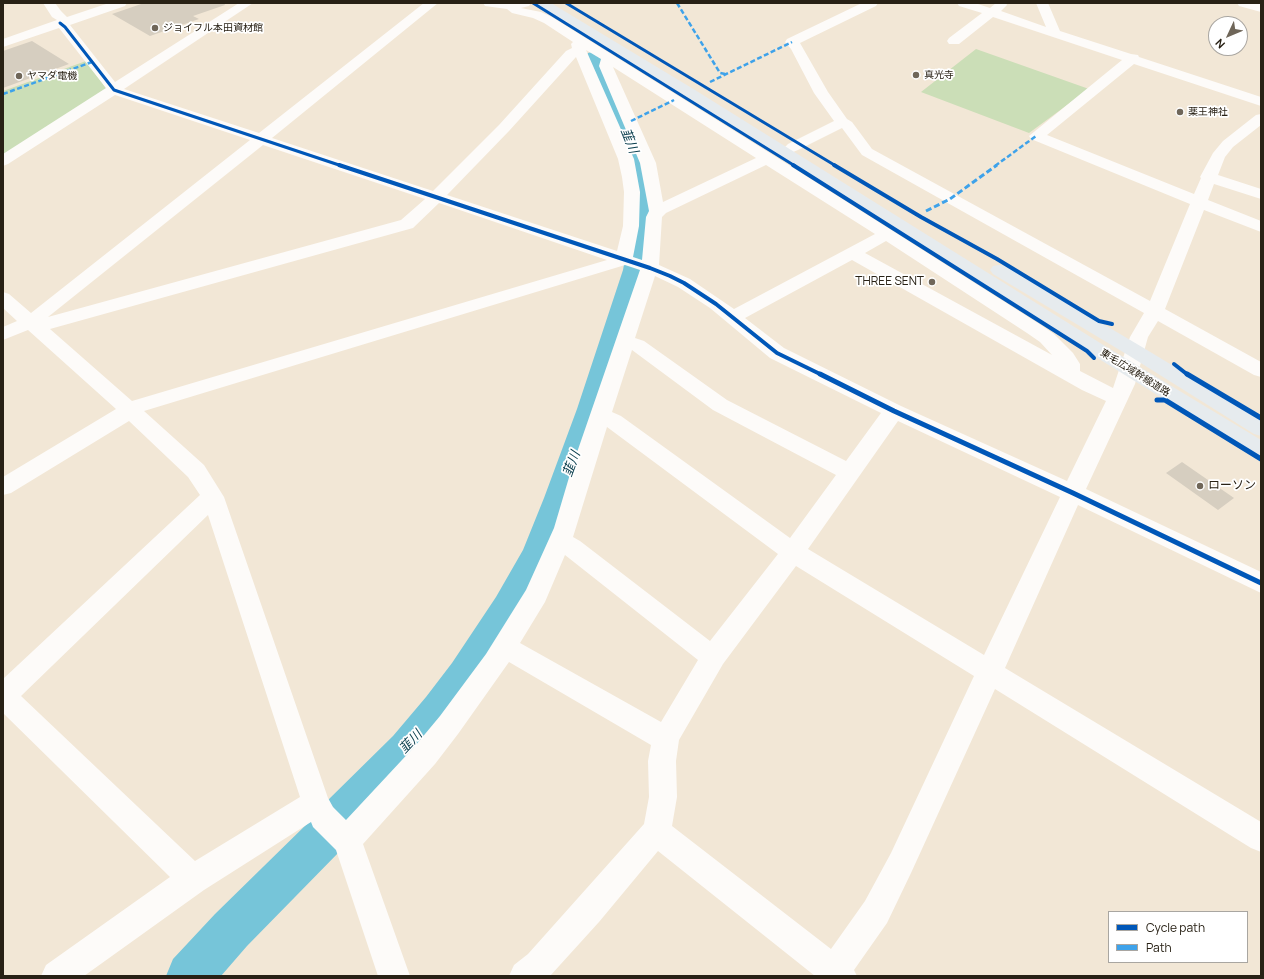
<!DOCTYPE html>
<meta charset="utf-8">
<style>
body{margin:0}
#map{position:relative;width:1264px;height:979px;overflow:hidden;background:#f2e7d6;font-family:Manrope,sans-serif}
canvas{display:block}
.frame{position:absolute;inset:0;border:4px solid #282115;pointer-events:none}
.legend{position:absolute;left:1108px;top:911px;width:140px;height:52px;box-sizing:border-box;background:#fff;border:1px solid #a9a6a1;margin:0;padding:5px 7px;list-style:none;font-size:12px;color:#282115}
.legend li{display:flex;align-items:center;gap:8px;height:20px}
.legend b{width:20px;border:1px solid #a9a6a1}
.north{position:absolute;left:1208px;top:16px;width:40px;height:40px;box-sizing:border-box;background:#fff;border:1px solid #a9a6a1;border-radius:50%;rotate:226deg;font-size:11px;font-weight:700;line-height:16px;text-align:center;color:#282115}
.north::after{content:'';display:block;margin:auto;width:14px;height:18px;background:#6f6659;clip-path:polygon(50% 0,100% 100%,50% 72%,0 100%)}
</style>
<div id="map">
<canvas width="1264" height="979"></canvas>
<div class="frame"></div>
<ul class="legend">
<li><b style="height:5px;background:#0057b8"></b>Cycle path</li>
<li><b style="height:5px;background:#3ea2ea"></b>Path</li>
</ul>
<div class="north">N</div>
</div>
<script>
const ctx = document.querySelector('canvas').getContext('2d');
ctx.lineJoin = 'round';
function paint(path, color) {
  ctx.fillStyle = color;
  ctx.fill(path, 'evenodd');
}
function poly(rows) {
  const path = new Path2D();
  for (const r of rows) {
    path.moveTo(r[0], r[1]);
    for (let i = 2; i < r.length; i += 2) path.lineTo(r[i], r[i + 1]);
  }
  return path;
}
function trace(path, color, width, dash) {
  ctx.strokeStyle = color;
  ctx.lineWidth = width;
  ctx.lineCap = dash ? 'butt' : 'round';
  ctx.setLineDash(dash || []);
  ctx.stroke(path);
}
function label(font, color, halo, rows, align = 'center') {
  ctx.font = font + ' Manrope,"Noto Sans JP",sans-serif';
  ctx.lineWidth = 3.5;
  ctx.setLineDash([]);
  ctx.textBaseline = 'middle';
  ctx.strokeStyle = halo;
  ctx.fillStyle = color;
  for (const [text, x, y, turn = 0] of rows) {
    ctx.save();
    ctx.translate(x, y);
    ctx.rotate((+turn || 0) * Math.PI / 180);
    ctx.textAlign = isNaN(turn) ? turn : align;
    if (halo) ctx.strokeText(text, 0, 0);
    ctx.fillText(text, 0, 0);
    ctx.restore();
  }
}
paint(poly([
 [976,49,1089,89,1029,133,921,92],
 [86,61,108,91,3,157,3,91]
]), '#cbdeb7');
paint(poly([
 [595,51,602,53,605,57,651,165,654,180,656,214,649,270,607,409,578,498,556,553,522,619,480,687,454,723,421,762,356,832,348,835,342,849,247,946,221,976,166,976,173,959,215,914,312,819,320,815,326,802,393,736,426,697,452,663,496,597,523,550,544,498,577,409,623,270,626,253,632,214,630,180,627,165,585,57,588,53,595,51]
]), '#76c5d9');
paint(poly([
 [144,3,224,3,225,5,193,16,199,19,150,36,112,14],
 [32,41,69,64,3,88,3,51],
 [1182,462,1234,498,1218,510,1166,473]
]), '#d6cec0');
paint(poly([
 [43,3,55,3,61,11,67,17,109,3,127,3,125,6,70,25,115,82,239,3,253,3,124,89,259,133,424,3,438,3,272,138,433,191,499,125,566,51,572,48,571,44,573,42,544,23,533,18,512,13,507,9,485,6,483,3,531,3,529,6,521,8,541,12,552,17,773,155,1041,325,1054,334,1073,353,1080,364,1080,371,1113,388,1130,337,1144,313,862,155,842,128,798,150,793,152,788,150,785,147,788,144,834,121,814,93,791,49,785,42,787,39,862,3,878,3,876,6,800,43,828,92,847,119,852,122,872,149,1150,301,1190,204,1031,139,1029,136,1122,60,993,17,959,44,949,44,947,41,949,38,982,13,959,6,957,3,975,3,990,8,996,3,1006,3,1007,5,1001,11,1046,27,1036,3,1048,3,1060,31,1131,54,1138,55,1139,57,1261,97,1261,106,1134,64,1047,135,1194,194,1201,178,1200,177,1213,153,1223,141,1256,115,1261,114,1261,125,1233,147,1225,157,1218,175,1261,189,1261,199,1214,184,1208,200,1261,221,1261,232,1204,210,1165,309,1261,362,1261,377,1254,375,1158,321,1148,337,1135,384,1086,489,1261,572,1261,593,1078,505,1005,668,1261,822,1261,852,1251,848,995,689,911,873,887,923,854,970,857,976,815,976,658,851,599,922,550,976,509,976,514,965,528,954,644,824,649,797,648,761,651,745,509,662,458,734,435,764,363,844,410,976,378,976,336,850,313,827,311,822,204,890,84,976,41,976,46,965,170,877,3,713,3,679,200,495,188,477,129,421,11,493,3,495,3,477,116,409,28,330,3,340,3,327,17,321,3,308,3,292,9,294,31,313,250,140,115,95,8,164,3,166,3,154,106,88,59,28,3,47,3,39,57,20,52,17,43,3],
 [586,50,601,59,599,66,640,163,649,211,646,217,642,260,633,257,639,226,640,192,634,159,586,50],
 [576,57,618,159,622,177,624,192,623,226,617,251,447,195,509,131,576,57],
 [613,67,756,158,663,202,656,163,613,67],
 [263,145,425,199,401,220,48,317,263,145],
 [766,165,875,234,734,309,690,279,659,265,662,217,666,213,766,165],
 [439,203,607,260,132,401,50,329,413,228,439,203],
 [886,241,1027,333,1040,342,1052,355,865,253,886,241],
 [852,260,1082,390,1106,401,1067,481,901,406,784,348,745,318,852,260],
 [625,265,640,270,573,464,554,528,526,590,486,654,440,716,415,746,346,820,333,807,328,798,224,497,204,465,144,411,625,265],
 [655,276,678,287,710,308,770,358,881,413,846,461,727,400,644,341,635,338,655,276],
 [632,350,713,410,836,475,790,538,621,416,612,412,632,350],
 [898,421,1060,497,984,655,808,549,898,421],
 [607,427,778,554,710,641,580,541,573,537,607,427],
 [208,515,300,797,195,861,21,696,208,515],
 [565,555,698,660,661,722,520,643,545,602,565,555],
 [796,566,974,676,891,853,865,901,831,949,672,826,677,797,676,761,679,740,723,664,796,566],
 [1237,3,1261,4,1261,12,1239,6,1237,3]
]), '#fdfbf9');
paint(poly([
 [536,3,551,3,695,90,1105,346,1261,440,1261,458,1254,455,1091,354,685,96,538,6,536,3],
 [999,265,1005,266,1142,347,1261,419,1261,436,1254,434,1128,355,993,274,990,270,993,266,999,265]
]), '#e6ebee');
trace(poly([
 [677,3,720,73,725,74],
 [710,82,792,42],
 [3,94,92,62],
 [631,121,674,100],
 [995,166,1036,136]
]), '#3ea2ea', 2.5, [5, 2.5]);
trace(poly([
 [926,211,950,199,997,165]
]), '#3ea2ea', 3, [6, 3]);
trace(poly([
 [533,3,795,166],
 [566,3,836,166],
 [60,23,65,27,114,90,342,166]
]), '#0057b8', 3);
trace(poly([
 [339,165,650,268,670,276,684,283,716,304,777,353,822,375],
 [793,165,1087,351,1094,358],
 [834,165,921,217,997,259,1099,321,1112,324],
 [1174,364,1188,375]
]), '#0057b8', 4);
trace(poly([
 [820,374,894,411,1073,493,1261,583],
 [1187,374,1261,418],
 [1157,400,1165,400,1261,459]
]), '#0057b8', 5);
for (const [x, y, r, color] of [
 [155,28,4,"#6f6659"],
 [916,75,4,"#6f6659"],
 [19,76,4,"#6f6659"],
 [1180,112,4,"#6f6659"],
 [932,282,4,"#6f6659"],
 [1200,486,4,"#6f6659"]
]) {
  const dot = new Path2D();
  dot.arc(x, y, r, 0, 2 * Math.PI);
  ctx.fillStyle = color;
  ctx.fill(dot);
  trace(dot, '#fff', 1.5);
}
label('10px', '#282115', '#fff', [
 ["ジョイフル本田資材館",163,28],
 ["真光寺",924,75],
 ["ヤマダ電機",27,76],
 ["薬王神社",1188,112]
], 'left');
label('10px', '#282115', '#fff', [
 ["東毛広域幹線道路",1135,373,32]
]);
label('12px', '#282115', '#fff', [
 ["THREE SENT",924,282],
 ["ローソン",1208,486,"left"]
], 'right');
label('italic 13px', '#0e4150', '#fff', [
 ["韮川",629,141,68],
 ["韮川",572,464,-70],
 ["韮川",411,742,-47]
]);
</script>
